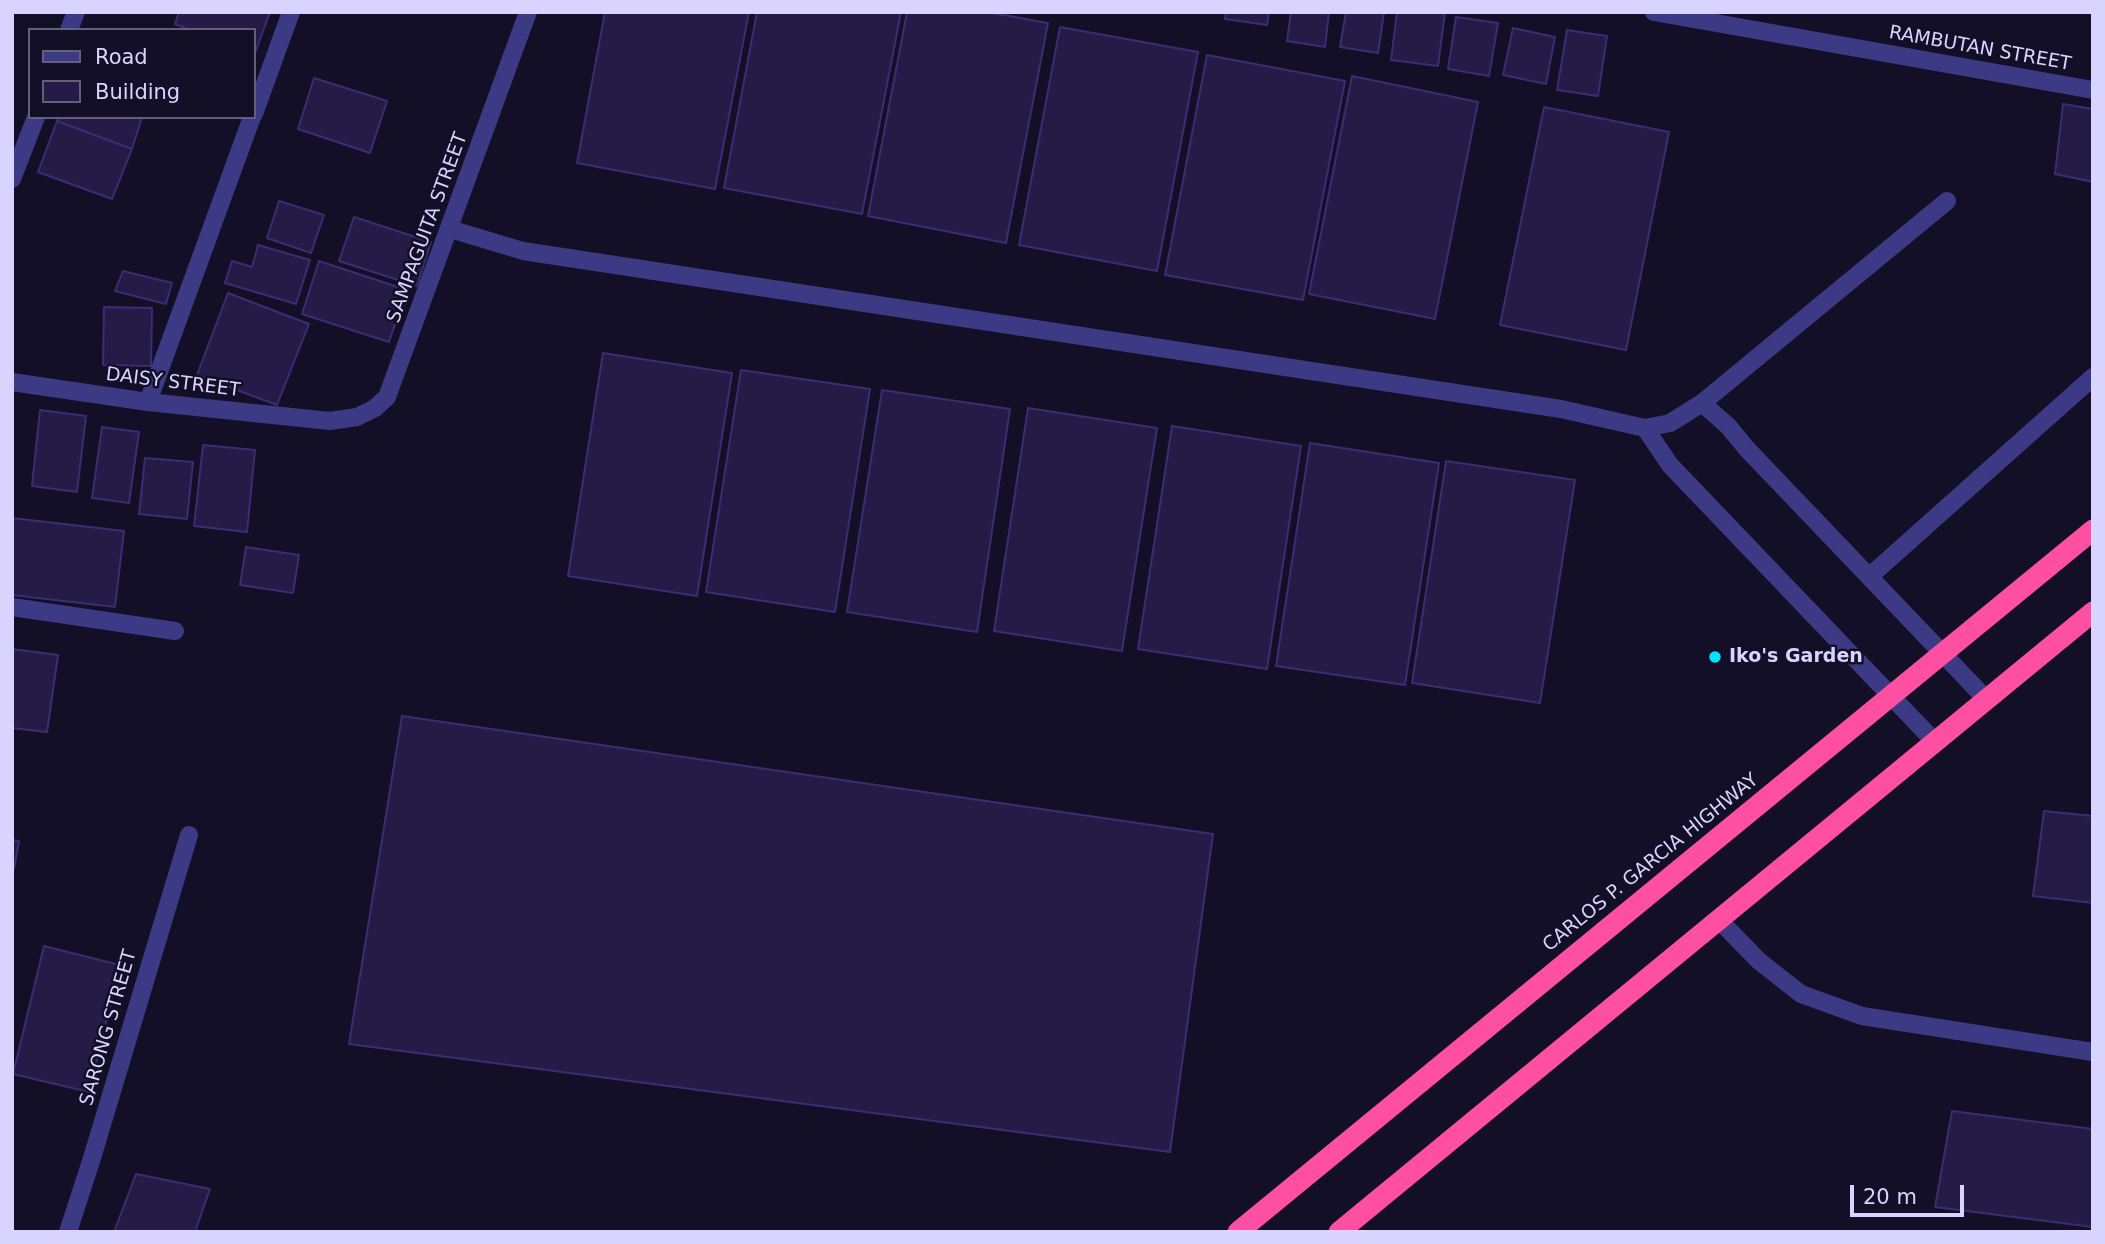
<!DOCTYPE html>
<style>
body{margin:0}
#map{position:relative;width:2105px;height:1244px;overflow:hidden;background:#130f26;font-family:"DejaVu Sans",sans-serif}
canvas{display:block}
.frame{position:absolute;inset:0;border:14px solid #d9d4ff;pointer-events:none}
.legend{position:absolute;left:28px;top:28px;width:228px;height:91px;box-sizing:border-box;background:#130f26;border:2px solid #625e7d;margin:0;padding:9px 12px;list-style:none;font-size:21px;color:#d9d4ff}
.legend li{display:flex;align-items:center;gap:14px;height:35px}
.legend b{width:35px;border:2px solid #625e7d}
.scale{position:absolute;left:1850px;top:1185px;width:114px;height:32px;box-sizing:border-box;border:4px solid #d9d4ff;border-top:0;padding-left:9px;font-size:21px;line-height:24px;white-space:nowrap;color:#d9d4ff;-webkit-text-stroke:5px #130f26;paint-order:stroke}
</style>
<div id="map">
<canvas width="2105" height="1244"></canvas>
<div class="frame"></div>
<ul class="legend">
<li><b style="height:9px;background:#3d3a85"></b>Road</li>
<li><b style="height:19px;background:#241b47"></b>Building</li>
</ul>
<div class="scale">20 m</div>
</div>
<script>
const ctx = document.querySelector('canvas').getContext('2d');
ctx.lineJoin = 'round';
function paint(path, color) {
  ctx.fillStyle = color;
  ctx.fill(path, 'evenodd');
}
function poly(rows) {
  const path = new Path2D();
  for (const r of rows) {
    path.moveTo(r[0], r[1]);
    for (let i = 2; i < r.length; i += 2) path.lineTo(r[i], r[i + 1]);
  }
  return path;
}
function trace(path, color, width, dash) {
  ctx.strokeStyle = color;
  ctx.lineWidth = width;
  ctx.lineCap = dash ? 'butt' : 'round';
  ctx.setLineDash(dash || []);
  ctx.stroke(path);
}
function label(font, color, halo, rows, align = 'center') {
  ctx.font = font + ' "DejaVu Sans",sans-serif';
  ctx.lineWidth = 5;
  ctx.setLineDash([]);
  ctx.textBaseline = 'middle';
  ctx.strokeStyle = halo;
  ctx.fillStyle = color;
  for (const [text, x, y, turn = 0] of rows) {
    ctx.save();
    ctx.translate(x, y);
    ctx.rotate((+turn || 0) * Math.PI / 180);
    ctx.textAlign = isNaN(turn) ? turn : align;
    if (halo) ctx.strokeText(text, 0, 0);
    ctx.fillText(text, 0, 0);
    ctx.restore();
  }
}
const building = poly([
 [179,12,270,12,255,53,254,30,190,30,175,24,179,12],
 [605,12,749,12,715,189,577,163,605,12],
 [757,12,901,12,862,214,724,188,757,12],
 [907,12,987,12,1048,23,1006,243,868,216,907,12],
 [1226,12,1269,12,1267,25,1225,19,1226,12],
 [1291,12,1329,12,1325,47,1287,41,1291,12],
 [1346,12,1384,12,1378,53,1340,47,1346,12],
 [1397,12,1445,12,1438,66,1391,60,1397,12],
 [1456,17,1498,23,1489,76,1448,69,1456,17],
 [1060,27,1198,52,1157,271,1019,245,1060,27],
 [1513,28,1555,37,1546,84,1503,75,1513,28],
 [1567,30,1607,36,1598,96,1557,90,1567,30],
 [1207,55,1345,81,1303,300,1165,275,1207,55],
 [1352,76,1478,102,1435,319,1309,294,1352,76],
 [314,78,387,101,370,153,298,129,314,78],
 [2063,104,2093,109,2093,182,2055,174,2063,104],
 [1544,107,1669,132,1626,350,1500,325,1544,107],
 [59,117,142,117,132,149,57,121,59,117],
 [57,121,132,149,112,199,38,172,57,121],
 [279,201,324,215,311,253,267,238,279,201],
 [354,217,431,242,417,286,339,261,354,217],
 [258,245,310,260,296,304,225,283,232,261,252,267,258,245],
 [319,261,407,290,389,342,302,314,319,261],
 [123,271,172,283,166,304,115,291,123,271],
 [228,293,309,324,277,405,197,375,228,293],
 [104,307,152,308,151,366,103,365,104,307],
 [603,353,732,373,697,596,568,576,603,353],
 [741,370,870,389,835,612,706,592,741,370],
 [882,390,1010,409,977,632,847,612,882,390],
 [1028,408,1157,428,1122,651,994,631,1028,408],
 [40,410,86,416,77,492,32,486,40,410],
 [1172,426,1301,446,1267,669,1138,649,1172,426],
 [102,427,139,432,129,503,92,498,102,427],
 [1310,443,1439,463,1405,685,1276,666,1310,443],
 [203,445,255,450,247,532,194,526,203,445],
 [145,458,193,462,187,519,139,514,145,458],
 [1446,461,1575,480,1540,703,1412,683,1446,461],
 [12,518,124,531,115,607,12,595,12,518],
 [246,547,299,555,293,593,240,585,246,547],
 [12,649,58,655,47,732,12,728,12,649],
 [402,716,1213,834,1170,1152,349,1044,402,716],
 [2044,811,2093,816,2093,903,2033,896,2044,811],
 [12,840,19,841,14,869,12,868,12,840],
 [44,946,120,965,89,1092,13,1074,44,946],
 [1952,1111,2093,1129,2093,1227,1935,1207,1952,1111],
 [136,1174,210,1189,195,1232,114,1232,136,1174]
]);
paint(building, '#241b47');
trace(building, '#3b2d73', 2);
trace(poly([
 [1654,12,2093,90],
 [69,30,76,12],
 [254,114,291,12],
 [12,179,36,117],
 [450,229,523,251,1561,409,1645,428,1670,423,1702,403,1728,426,1747,449,1987,700],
 [12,382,148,402,330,421,357,417,375,408,387,397,528,12],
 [148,402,252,117],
 [1702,403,1947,201],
 [1645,428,1670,465,1935,742],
 [1870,576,2093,377],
 [12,607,175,631],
 [1719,920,1759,961,1801,994,1862,1016,2093,1052],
 [68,1232,92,1158,189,835]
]), '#3d3a85', 18);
trace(poly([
 [1238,1232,2093,530],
 [1339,1232,2093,612]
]), '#ff4fa3', 21);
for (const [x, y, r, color] of [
 [1715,657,7,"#00e5ff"]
]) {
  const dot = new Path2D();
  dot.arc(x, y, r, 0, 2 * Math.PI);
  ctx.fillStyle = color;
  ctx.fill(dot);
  trace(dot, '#130f26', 2.5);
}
label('19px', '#d9d4ff', '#130f26', [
 ["RAMBUTAN STREET",1980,49,10],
 ["SAMPAGUITA STREET",428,228,-70],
 ["DAISY STREET",173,383,7],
 ["CARLOS P. GARCIA HIGHWAY",1651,863,-39],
 ["SARONG STREET",109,1028,-74]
]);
label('bold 19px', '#d9d4ff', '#130f26', [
 ["Iko's Garden",1729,657]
], 'left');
</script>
